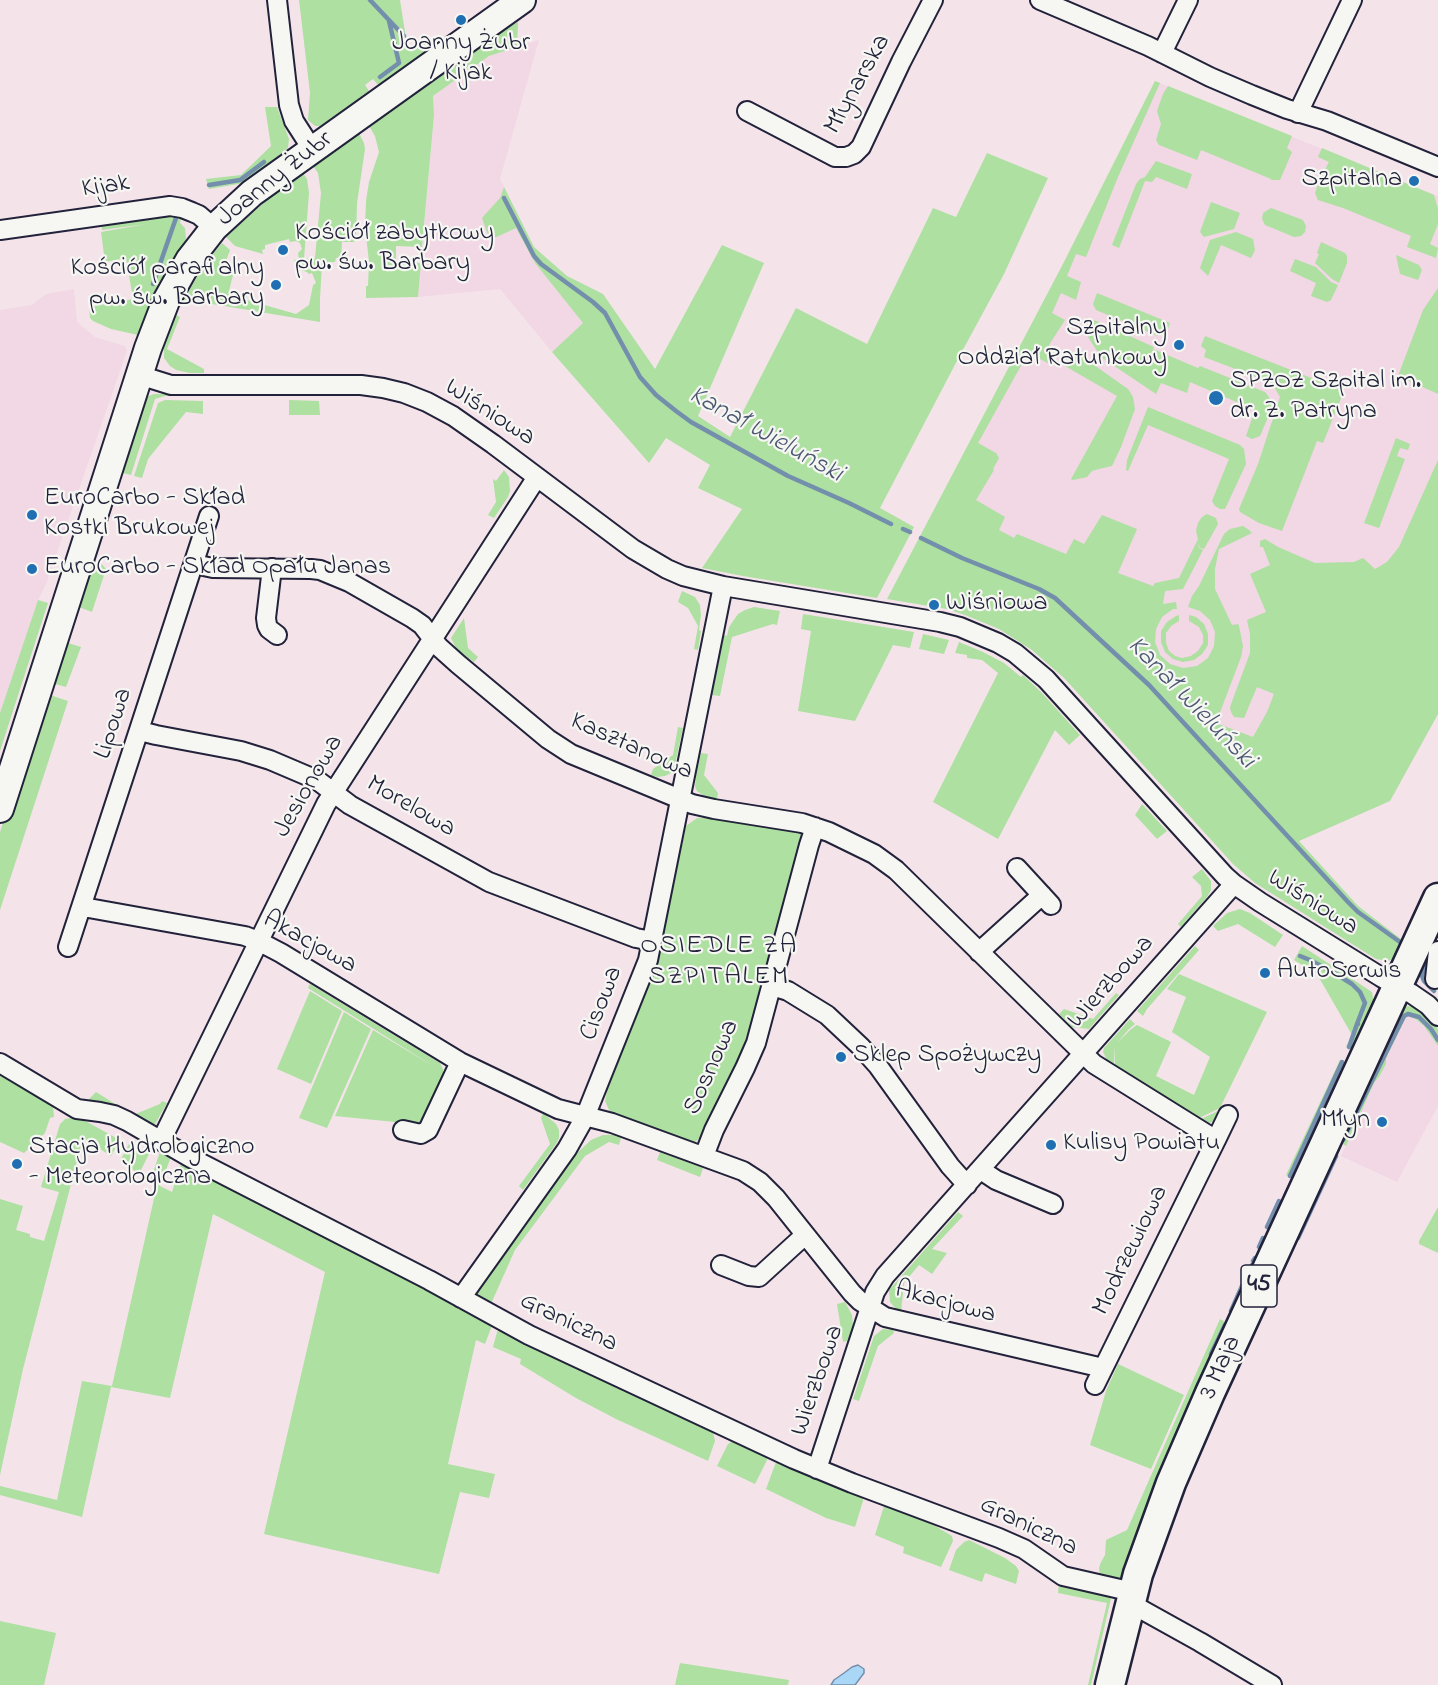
<!DOCTYPE html>
<meta charset="utf-8">
<style>
body{margin:0}
canvas{display:block;background:#f4e4ea}
</style>
<canvas width="1438" height="1685"></canvas>
<script>
const ctx = document.querySelector('canvas').getContext('2d');
ctx.lineJoin = 'round';
function paint(path, color) {
  ctx.fillStyle = color;
  ctx.fill(path, 'evenodd');
}
function poly(rows) {
  const path = new Path2D();
  for (const r of rows) {
    path.moveTo(r[0], r[1]);
    for (let i = 2; i < r.length; i += 2) path.lineTo(r[i], r[i + 1]);
  }
  return path;
}
function trace(path, color, width, dash) {
  ctx.strokeStyle = color;
  ctx.lineWidth = width;
  ctx.lineCap = dash ? 'butt' : 'round';
  ctx.setLineDash(dash || []);
  ctx.stroke(path);
}
function label(font, color, halo, rows, align = 'center') {
  ctx.font = font + ' "Indie Flower",sans-serif';
  ctx.lineWidth = 4.5;
  ctx.setLineDash([]);
  ctx.textBaseline = 'middle';
  ctx.strokeStyle = halo;
  ctx.fillStyle = color;
  for (const [text, x, y, turn = 0] of rows) {
    ctx.save();
    ctx.translate(x, y);
    ctx.rotate((+turn || 0) * Math.PI / 180);
    ctx.textAlign = isNaN(turn) ? turn : align;
    if (halo) ctx.strokeText(text, 0, 0);
    ctx.fillText(text, 0, 0);
    ctx.restore();
  }
}
paint(poly([
 [539,40,500,179,504,187,500,198,535,263,583,323,552,352,500,289,418,297,434,115,433,96,489,56],
 [1155,81,1438,196,1438,714,1390,801,1299,841,923,533,1064,262],
 [74,289,77,322,95,337,125,346,127,351,46,584,38,600,0,713,0,310,32,305,46,294],
 [1407,1015,1417,1020,1424,1026,1438,1046,1438,1106,1397,1182,1341,1156,1374,1083,1379,1077,1386,1064,1386,1058]
]), '#f2d7e4');
paint(poly([
 [299,0,400,0,408,51,425,39,427,45,426,52,379,86,373,79,365,85,369,91,320,126,315,126,308,120,310,93],
 [518,22,517,47,489,56,433,96,434,115,422,247,396,246,396,262,421,263,418,297,366,298,366,286,368,286,369,262,365,226,366,201,369,182,379,152,375,136,369,126,465,56,505,29],
 [1155,81,1160,83,1118,177,1086,257,1076,254,1067,276,1081,282,1076,300,1061,293,1052,313,1065,320,1049,345,1050,359,1048,363,1028,353,978,443,996,453,999,458,993,469,994,470,976,500,1005,517,999,530,1014,538,1017,534,1066,554,1074,539,1084,544,1102,515,1137,529,1118,573,1153,586,1155,583,1179,578,1198,539,1196,531,1198,523,1202,517,1207,514,1216,518,1218,524,1204,549,1200,548,1198,543,1199,548,1203,550,1183,589,1165,591,1163,604,1176,602,1177,609,1173,609,1162,617,1156,629,1155,642,1160,655,1170,664,1183,668,1197,666,1208,658,1214,646,1215,632,1210,620,1200,611,1188,607,1192,596,1199,586,1224,534,1230,529,1243,526,1249,530,1252,533,1219,549,1215,569,1215,589,1232,625,1238,624,1239,626,1243,646,1241,657,1216,723,1253,737,1267,712,1274,694,1257,687,1244,718,1234,717,1231,712,1230,707,1250,653,1250,634,1247,620,1266,612,1250,574,1270,565,1263,547,1260,547,1260,541,1265,539,1278,547,1315,563,1354,562,1363,558,1375,569,1387,562,1399,547,1438,460,1438,714,1390,801,1299,841,1358,906,1401,939,1394,958,1388,961,1376,959,1255,883,1233,864,1064,678,1032,650,999,629,965,615,947,609,887,599,1064,262],
 [1168,86,1292,136,1287,148,1292,152,1280,180,1271,180,1271,179,1201,150,1197,160,1159,145,1156,140,1161,124,1157,111,1163,94],
 [265,107,277,107,289,139,288,148,244,183,209,189,206,179,241,175,271,146],
 [359,133,364,143,365,149,357,203,356,239,354,242,342,242,341,258,336,258,335,262,322,263,320,299,320,322,188,300,186,303,183,301,203,266,222,243,230,250,222,272,233,275,229,291,247,296,247,300,296,314,309,305,313,285,316,283,312,273,309,274,307,272,297,269,294,260,299,259,298,253,302,249,300,243,296,241,290,242,289,239,265,245,265,249,262,250,263,254,235,246,226,237,267,200,303,173,307,179,309,193,304,259,315,258,321,193,318,173,313,166],
 [1322,148,1434,195,1438,209,1438,224,1430,244,1438,248,1436,258,1407,247,1411,236,1343,208,1318,200,1315,193,1319,181,1329,162,1318,157],
 [987,153,1048,178,1004,274,959,357,880,508,914,527,877,598,743,576,702,568,742,509,698,488,710,465,666,438,649,463,552,352,583,323,535,263,516,228,490,240,482,218,500,198,504,187,534,247,567,276,603,294,655,369,722,245,764,263,698,416,730,437,796,308,867,344,933,208,956,217],
 [1156,161,1192,174,1187,189,1156,177,1152,182,1145,181,1119,248,1112,245,1136,184,1140,179,1145,177],
 [1211,202,1240,213,1234,229,1204,237,1200,232],
 [1271,208,1303,220,1306,226,1305,232,1301,236,1294,237,1265,225,1262,219,1263,213],
 [158,214,177,215,181,217,180,223,185,228,186,239,161,281,145,315,138,335,111,329,93,321,90,318,89,305,93,304,94,306,133,299,126,258,105,262,101,232,146,224,102,230,101,224],
 [1236,232,1253,239,1255,250,1251,258,1221,245,1208,276,1200,268,1210,240],
 [1321,242,1345,253,1347,256,1347,263,1339,283,1332,279,1315,263,1319,254,1317,253],
 [1396,255,1419,265,1422,270,1418,280,1400,274],
 [1295,259,1316,267,1331,282,1338,285,1331,300,1327,302,1311,296,1316,283,1290,271],
 [1438,288,1438,394,1398,376,1423,310],
 [1097,293,1170,323,1167,332,1161,330,1158,336,1096,310,1093,304],
 [176,315,180,317,167,349,204,369,204,373,190,373,176,370,170,366,164,358,164,347],
 [1087,317,1154,347,1153,349,1198,368,1200,366,1265,392,1271,400,1271,410,1260,436,1252,439,1246,436,1255,410,1190,382,1187,393,1161,383,1156,394,1101,357,1088,337,1084,325],
 [1205,336,1344,391,1323,443,1317,441,1282,531,1259,523,1240,512,1239,509,1258,464,1280,397,1272,383,1204,357,1206,350,1201,346],
 [1070,351,1077,353,1128,389,1133,397,1135,409,1121,447,1112,466,1099,469,1092,471,1087,477,1073,480,1071,479,1117,396,1058,362],
 [154,394,184,394,183,396,165,396,155,399,131,475,119,472,146,397],
 [165,400,203,401,203,414,186,412,148,459,142,478,134,476,158,403],
 [289,400,319,401,320,415,289,415],
 [1148,407,1240,445,1244,449,1246,464,1225,509,1220,509,1215,506,1212,501,1229,459,1148,425,1128,471,1126,470,1127,460],
 [1396,438,1410,444,1408,450,1400,448,1397,456,1405,459,1379,528,1364,523],
 [504,470,509,477,510,491,508,497,494,518,488,515,496,502,493,479,496,481],
 [92,560,100,562,106,569,92,612,76,606],
 [682,591,695,597,700,605,701,615,699,630,701,631,698,650,694,649,698,626,688,608,678,602],
 [38,600,48,603,0,751,0,713],
 [754,607,780,611,777,625,773,624,732,637,720,696,712,695,724,635,727,636,729,627,738,614,745,610],
 [803,614,914,632,910,648,893,645,855,721,798,711,811,631,801,629],
 [1179,615,1179,621,1171,626,1166,633,1166,643,1169,651,1175,656,1182,658,1191,656,1198,651,1203,643,1203,635,1199,627,1189,621,1189,615,1196,617,1204,624,1208,634,1208,645,1202,654,1194,660,1183,662,1173,659,1165,652,1161,642,1161,631,1167,622,1176,616],
 [464,618,468,648,478,657,474,662,457,650,451,638],
 [923,634,949,640,944,654,919,649],
 [65,642,81,647,66,687,51,683],
 [959,642,983,652,1004,663,1021,677,1023,675,1042,693,1080,735,1069,745,1055,730,998,839,933,802,998,673,982,660,967,658,967,655,955,653],
 [47,694,68,701,0,910,0,832,44,696],
 [678,727,683,728,674,769,671,773,665,776,658,777,651,775,653,769,673,755],
 [701,753,708,754,704,775,718,793,717,799,704,796,697,791,695,787,696,776],
 [1142,804,1167,831,1157,839,1135,815],
 [697,818,713,818,796,830,801,834,803,841,759,1002,743,1054,707,1130,701,1137,694,1143,616,1115,609,1110,605,1101,607,1091,658,960,686,826],
 [1202,869,1211,881,1211,890,1207,897,1181,927,1178,924,1202,896,1201,886,1192,877],
 [1240,909,1250,913,1283,935,1275,947,1238,924,1218,931,1213,926,1227,913],
 [1195,946,1199,950,1147,1009,1143,1016,1137,1011],
 [1302,946,1372,992,1374,1003,1353,1049,1346,1047,1352,1035,1317,974,1294,960],
 [1179,974,1267,1012,1220,1108,1199,1118,1115,1065,1115,1045,1114,1065,1199,1120,1222,1109,1220,1116,1214,1121,1207,1124,1202,1124,1108,1062,1103,1052,1104,1048,1130,1019,1135,1024,1129,1029,1117,1043,1130,1030,1137,1025,1171,1042,1156,1076,1194,1095,1210,1057,1172,1032,1186,997,1167,989],
 [310,984,440,1063,443,1069,443,1078,425,1125,335,1116,373,1030,438,1069,308,988],
 [310,991,342,1011,311,1084,277,1069],
 [1116,993,1119,995,1089,1029,1072,1027,1059,1014,1064,1009,1093,1019],
 [1408,1006,1415,1007,1429,1018,1438,1029,1438,1046,1424,1026,1417,1020,1407,1015,1386,1058,1386,1064,1379,1077,1374,1083,1346,1146,1340,1142,1402,1008],
 [344,1012,371,1029,327,1128,299,1118],
 [1340,1060,1346,1065,1293,1178,1286,1175],
 [0,1070,51,1102,53,1106,54,1117,50,1118,45,1133,24,1153,0,1142],
 [96,1092,133,1115,160,1104,162,1101,167,1103,155,1124,152,1126,84,1104],
 [543,1113,556,1124,559,1130,559,1138,556,1144,523,1190,519,1186,550,1144,541,1118],
 [78,1117,120,1140,111,1156,83,1138,23,1369,0,1475,0,1199,23,1206,16,1230,30,1234,30,1237,44,1241,59,1192,41,1187,60,1124,65,1119],
 [603,1135,613,1135,621,1138,619,1145,609,1142,585,1156,515,1250,490,1306,486,1308,489,1301,476,1295,481,1286,577,1153,591,1140],
 [129,1144,149,1154,139,1174,120,1161],
 [164,1150,172,1154,160,1186,172,1192,181,1164,183,1161,493,1323,485,1344,476,1340,448,1464,495,1474,489,1498,460,1492,439,1574,264,1534,325,1272,213,1214,170,1398,111,1387,82,1517,0,1495,0,1486,57,1500,82,1381,112,1386,157,1185,150,1181,160,1152],
 [660,1152,703,1168,700,1177,657,1160],
 [1438,1207,1438,1253,1419,1244,1419,1241],
 [958,1212,963,1216,932,1249,947,1253,932,1274,919,1265,904,1283,901,1312,898,1311,890,1302,889,1290],
 [845,1302,852,1315,853,1326,847,1341,843,1342,837,1304],
 [1220,1319,1227,1323,1161,1470,1122,1578,1118,1580,1100,1576,1099,1568,1101,1562,1105,1555,1106,1540,1127,1530],
 [500,1329,712,1427,715,1441,708,1461,616,1419,576,1398,520,1364,521,1359,493,1347,497,1332],
 [883,1329,893,1330,894,1333,878,1346,859,1401,853,1399,874,1336],
 [1118,1364,1184,1395,1151,1469,1090,1445,1106,1391],
 [738,1438,767,1454,767,1460,755,1484,717,1466,728,1444],
 [778,1461,862,1496,863,1501,855,1527,826,1518,766,1489,776,1462],
 [886,1504,902,1506,952,1536,953,1541,941,1567,903,1553,904,1547,875,1535,884,1506],
 [969,1540,1005,1558,1016,1566,1019,1571,1016,1584,985,1573,982,1582,949,1570,956,1550,964,1542],
 [1059,1582,1112,1594,1091,1685,1088,1685,1107,1603,1058,1593],
 [0,1621,56,1633,44,1685,0,1685],
 [680,1663,789,1680,788,1685,675,1685]
]), '#ade0a1');
const water = poly([
 [858,1665,864,1669,864,1673,855,1685,831,1685,834,1680,844,1673,852,1667,858,1665]
]);
paint(water, '#abd7f7');
trace(water, '#748fac', 1.5);
trace(poly([
 [370,0,404,36],
 [380,77,399,63,389,21],
 [209,185,240,180,264,162],
 [504,198,534,256,541,264,593,302,605,313,640,377,656,395,676,411,691,422,788,476,849,503,891,524],
 [153,284,176,218],
 [903,529,910,532],
 [921,538,962,558,1039,589,1055,598,1149,685,1348,902,1358,912,1400,942],
 [1300,956,1310,960,1336,974,1352,984,1360,992,1365,1003,1357,1024],
 [1428,959,1422,976,1424,981,1434,991],
 [1349,1047,1357,1024,1358,1024],
 [1343,1140,1404,1016,1408,1014,1419,1017,1431,1029,1438,1040],
 [1290,1176,1342,1062],
 [1267,1227,1279,1201],
 [1298,1238,1336,1156],
 [1259,1247,1263,1238],
 [1253,1261,1255,1258],
 [1248,1273,1252,1265],
 [1231,1311,1242,1286],
 [1211,1354,1225,1325]
]), '#748fac', 4.5);
const street = poly([
 [277,0,289,105,294,121,312,149],
 [1040,0,1148,46,1210,77,1252,95,1287,109,1327,121,1438,167],
 [1162,53,1188,0],
 [747,111,835,157,846,157,854,154,861,147,901,62,933,0],
 [1298,113,1352,0],
 [0,230,170,206,182,208,192,212,199,215,214,228],
 [139,375,171,385,361,385,383,388,404,393,427,402,453,416,493,444,633,549,667,569,683,576,723,586,940,622,960,627,998,643,1015,653,1046,679,1225,876,1234,884,1260,902,1381,977,1412,994,1428,1005,1438,1016],
 [194,564,213,568,311,569,320,570,349,582,412,618,422,625,439,647,458,664,548,739,571,754,692,804,714,809,802,823,829,832,874,854,896,870,1094,1064,1216,1140,1228,1115],
 [272,568,266,618,267,625,269,629,277,635],
 [140,731,156,735,241,751,270,760,317,780,350,805,489,882,636,938,652,941],
 [1017,868,1051,905],
 [83,907,245,936,258,941,281,953,460,1062,558,1109,612,1123,743,1171,760,1182,776,1198,852,1293,860,1301,885,1317,1103,1368],
 [68,947,209,516],
 [979,952,1042,895],
 [1435,979,1438,951],
 [772,986,788,991,827,1015,861,1047,878,1066,950,1166,967,1185],
 [0,1063,77,1109,100,1112,114,1115,127,1121,191,1158,429,1280,529,1335,794,1459,852,1483,999,1538,1024,1549,1063,1576,1133,1592],
 [403,1130,421,1134,428,1130,460,1062],
 [161,1141,326,804,537,477],
 [704,1156,714,1130,745,1068,756,1043,809,845,815,827],
 [981,1170,996,1180,1053,1204],
 [721,1265,749,1276,759,1277,805,1235],
 [461,1298,567,1149,585,1117,648,960,723,586],
 [1095,1385,1216,1140],
 [817,1469,875,1292,885,1276,1234,884],
 [1129,1605,1137,1607,1200,1642,1272,1685]
]);
const secondary = poly([
 [0,809,148,348,166,301,189,260,214,228,252,193,522,0]
]);
const primary = poly([
 [1110,1685,1138,1574,1171,1483,1210,1393,1438,898]
]);
trace(street, '#22223b', 22);
trace(secondary, '#22223b', 30);
trace(primary, '#22223b', 33);
trace(street, '#f6f6f2', 18);
trace(secondary, '#f6f6f2', 26);
trace(primary, '#f6f6f2', 28);
for (const [x, y, r, color] of [
 [461,20,6,"#1f6fb2"],
 [1414,181,6,"#1f6fb2"],
 [283,250,6,"#1f6fb2"],
 [276,285,6,"#1f6fb2"],
 [1179,345,6,"#1f6fb2"],
 [1216,398,8,"#1f6fb2"],
 [32,515,6,"#1f6fb2"],
 [32,569,6,"#1f6fb2"],
 [934,605,6,"#1f6fb2"],
 [1265,973,6,"#1f6fb2"],
 [841,1057,6,"#1f6fb2"],
 [1382,1122,6,"#1f6fb2"],
 [1051,1145,6,"#1f6fb2"],
 [17,1164,6,"#1f6fb2"]
]) {
  const dot = new Path2D();
  dot.arc(x, y, r, 0, 2 * Math.PI);
  ctx.fillStyle = color;
  ctx.fill(dot);
  trace(dot, '#f6f6f2', 2);
}
for (const [x, y, w] of [
 [1259,1286,36]
]) {
  const box = new Path2D();
  box.roundRect(x - w / 2, y - 21, w, 42, 4.5);
  ctx.fillStyle = '#f6f6f2';
  ctx.fill(box);
  trace(box, '#22223b', 1.5);
}
label('bold 24px', '#22223b', null, [
 ["45",1259,1286]
]);
label('26px', '#22223b', '#f6f6f2', [
 ["Joanny Żubr",461,45,"center"],
 ["/ Kijak",461,75,"center"],
 ["Szpitalna",1402,181,"right"],
 ["Kościół zabytkowy",295,235],
 ["pw. św. Barbary",295,265],
 ["Kościół parafialny",264,270,"right"],
 ["pw. św. Barbary",264,300,"right"],
 ["Szpitalny",1167,330,"right"],
 ["Oddział Ratunkowy",1167,360,"right"],
 ["SPZOZ Szpital im.",1230,383],
 ["dr. Z. Patryna",1230,413],
 ["EuroCarbo - Skład",44,500],
 ["Kostki Brukowej",44,530],
 ["EuroCarbo - Skład Opału Janas",44,569],
 ["Wiśniowa",946,605],
 ["AutoSerwis",1277,973],
 ["Sklep Spożywczy",853,1057],
 ["Młyn",1370,1122,"right"],
 ["Kulisy Powiatu",1063,1145],
 ["Stacja Hydrologiczno",29,1149],
 ["- Meteorologiczna",29,1179]
], 'left');
label('26px', '#22223b', '#f6f6f2', [
 ["Młynarska",859,85,-61],
 ["Joanny Żubr",276,180,-38],
 ["Kijak",106,188,-8],
 ["Wiśniowa",489,414,33],
 ["Lipowa",115,724,-72],
 ["Kasztanowa",631,748,24],
 ["Jesionowa",310,787,-60],
 ["Morelowa",410,808,30],
 ["Wiśniowa",1312,904,32],
 ["Akacjowa",309,944,29],
 ["Wierzbowa",1112,983,-48],
 ["Cisowa",603,1004,-69],
 ["Sosnowa",713,1068,-66],
 ["Modrzewiowa",1132,1251,-64],
 ["Akacjowa",945,1304,15],
 ["Graniczna",568,1324,26],
 ["3 Maja",1222,1368,-66],
 ["Wierzbowa",819,1381,-71],
 ["Graniczna",1028,1528,26]
]);
label('italic 27px', '#4b5873', '#f6f6f2', [
 ["Kanał Wieluński",765,436,29],
 ["Kanał Wieluński",1190,704,46]
]);
ctx.letterSpacing = '1.5px';
label('27px', '#22223b', '#f6f6f2', [
 ["OSIEDLE ZA",719,948],
 ["SZPITALEM",719,979]
]);
ctx.letterSpacing = '0px';
</script>
